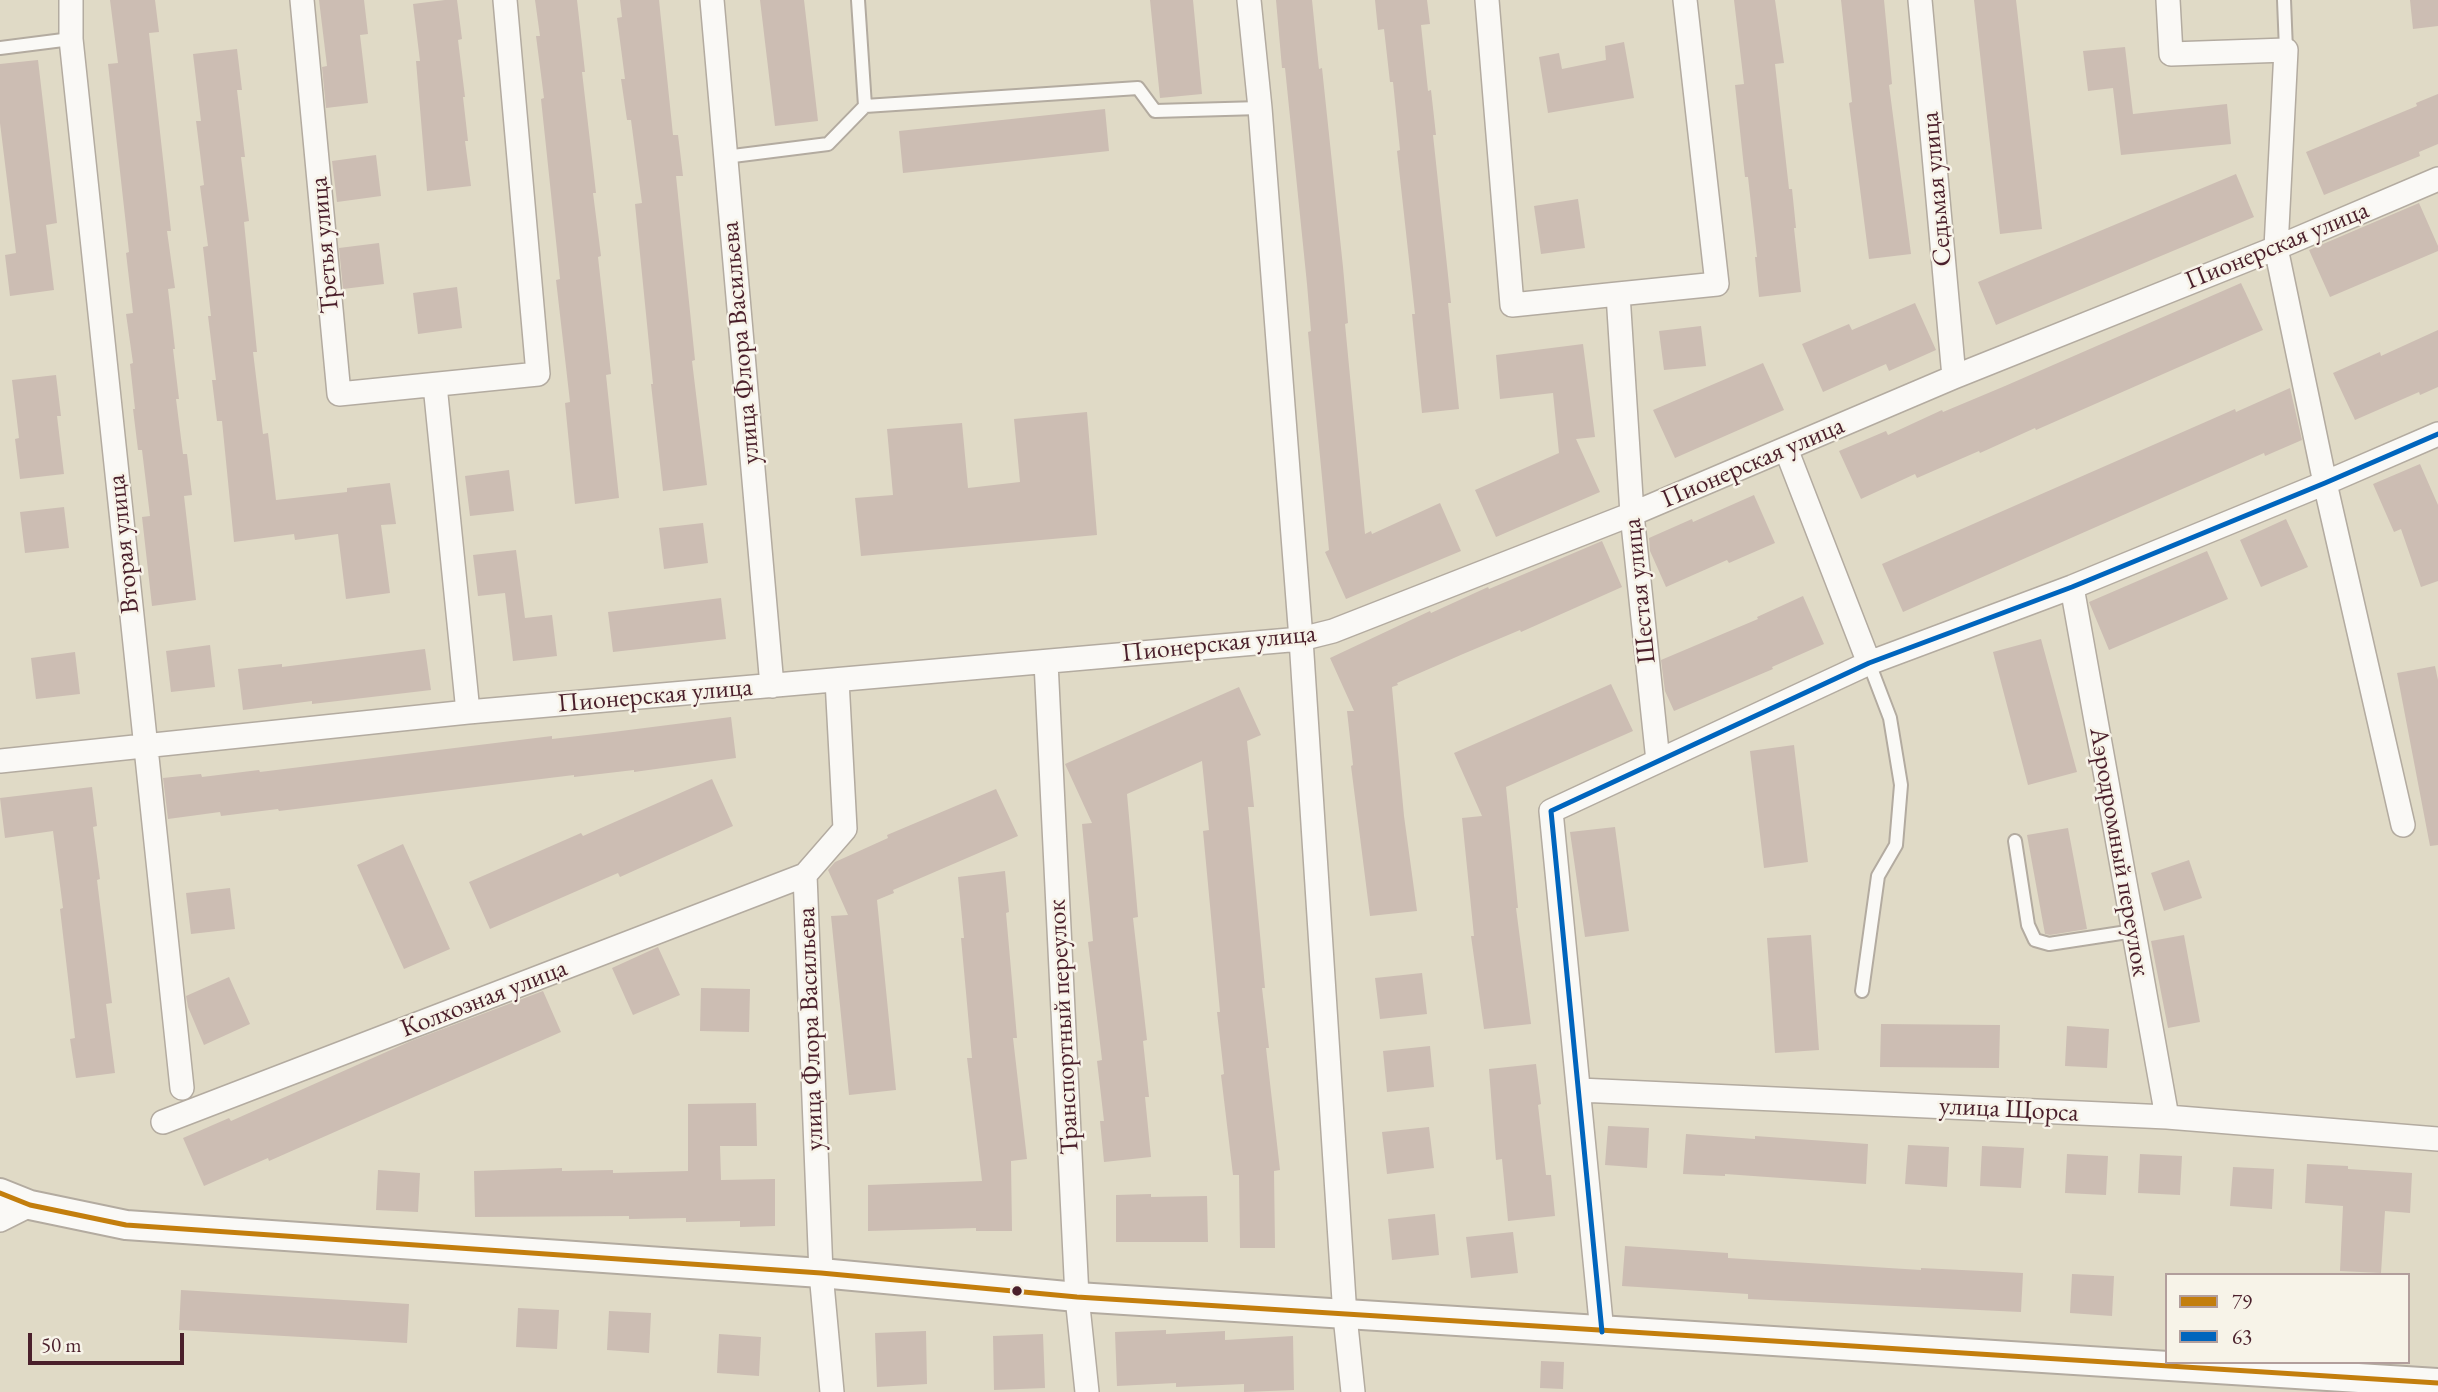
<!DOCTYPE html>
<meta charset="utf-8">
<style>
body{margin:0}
#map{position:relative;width:2438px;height:1392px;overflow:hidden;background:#e0dac6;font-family:"EB Garamond",serif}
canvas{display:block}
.legend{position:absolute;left:2165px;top:1273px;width:245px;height:91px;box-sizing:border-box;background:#f7f3e8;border:2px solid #b29e9c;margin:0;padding:9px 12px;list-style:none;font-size:21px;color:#4a1f2b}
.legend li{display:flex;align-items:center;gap:14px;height:35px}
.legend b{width:35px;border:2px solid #b29e9c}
.scale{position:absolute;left:28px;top:1333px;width:156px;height:32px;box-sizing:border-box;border:4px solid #4a1f2b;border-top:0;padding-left:9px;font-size:21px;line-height:24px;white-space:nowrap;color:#4a1f2b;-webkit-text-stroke:5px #f7f3e8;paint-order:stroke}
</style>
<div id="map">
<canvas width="2438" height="1392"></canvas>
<ul class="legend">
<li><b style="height:9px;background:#c37e0d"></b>79</li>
<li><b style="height:9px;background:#0065bd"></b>63</li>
</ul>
<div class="scale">50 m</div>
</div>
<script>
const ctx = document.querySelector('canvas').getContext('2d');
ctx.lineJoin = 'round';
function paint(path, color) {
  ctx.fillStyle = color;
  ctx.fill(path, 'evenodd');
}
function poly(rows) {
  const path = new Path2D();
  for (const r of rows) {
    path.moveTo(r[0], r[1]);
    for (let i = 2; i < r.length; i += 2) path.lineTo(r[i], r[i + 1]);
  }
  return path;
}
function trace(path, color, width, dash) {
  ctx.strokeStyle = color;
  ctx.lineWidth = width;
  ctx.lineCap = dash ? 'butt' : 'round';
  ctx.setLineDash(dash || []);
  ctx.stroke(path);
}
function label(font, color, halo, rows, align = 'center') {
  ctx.font = font + ' "EB Garamond",serif';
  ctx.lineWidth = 5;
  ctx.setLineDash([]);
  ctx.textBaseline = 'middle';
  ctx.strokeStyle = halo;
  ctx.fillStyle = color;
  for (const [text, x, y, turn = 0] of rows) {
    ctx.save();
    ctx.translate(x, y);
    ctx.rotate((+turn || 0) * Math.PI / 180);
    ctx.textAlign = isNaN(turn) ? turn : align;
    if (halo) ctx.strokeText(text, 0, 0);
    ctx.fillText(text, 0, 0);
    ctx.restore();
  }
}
paint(poly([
 [110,0,155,0,159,32,149,33,171,231,167,231,175,288,168,289,175,349,173,349,179,399,176,399,183,454,187,454,192,495,184,496,196,600,152,606,142,517,150,516,142,450,138,450,133,409,135,409,130,364,133,363,126,314,133,313,126,253,129,252,108,64,118,63],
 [319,0,364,0,368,34,360,35,368,103,326,108,322,67,327,66],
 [445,0,457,0,462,39,458,40,465,97,463,97,468,141,465,141,471,186,427,191,416,61,420,61,413,4],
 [535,0,577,0,585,72,582,72,596,193,593,193,601,256,598,257,611,374,606,375,619,498,575,504,565,403,570,402,556,280,560,279,541,99,544,98,536,36,540,36],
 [620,0,659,0,673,135,678,135,683,176,676,176,695,360,692,361,707,485,663,491,651,384,653,384,635,204,642,203,631,120,627,120,621,79,625,79,617,18,622,17],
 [760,0,804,0,818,121,775,126],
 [1150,0,1193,0,1202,94,1160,98],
 [1276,0,1312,0,1319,69,1322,68,1343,267,1348,323,1345,324,1365,534,1371,531,1372,534,1440,503,1461,551,1346,599,1325,552,1329,550,1308,332,1311,331,1307,284,1285,68,1282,68],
 [1375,0,1427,0,1430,24,1421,25,1428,91,1431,90,1436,135,1433,135,1451,303,1448,303,1459,409,1422,413,1412,314,1415,314,1397,151,1400,150,1393,82,1390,82,1384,29,1378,30],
 [1734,0,1775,0,1784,63,1775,64,1789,189,1792,189,1796,228,1794,228,1801,292,1759,297,1755,257,1757,257,1748,177,1745,177,1735,85,1744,84],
 [1841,0,1884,0,1892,84,1889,85,1911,254,1869,259,1849,103,1852,102],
 [1974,0,2016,0,2042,229,2000,234],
 [2410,0,2438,0,2438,26,2413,29],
 [1624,42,1634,98,1548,113,1539,57,1559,53,1562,69,1606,60,1605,46],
 [2125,47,2133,114,2227,104,2231,144,2121,155,2113,88,2088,91,2083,51],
 [237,49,242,90,237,90,245,157,241,157,249,221,244,222,257,352,253,352,263,434,268,433,276,500,347,492,347,488,390,483,396,524,381,525,390,593,346,599,338,534,295,540,294,534,234,542,222,421,217,421,212,380,216,380,208,316,211,316,203,247,208,246,200,186,204,185,196,121,201,121,193,54],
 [38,60,57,223,46,225,54,290,10,296,5,255,16,253,0,123,0,64],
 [2438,94,2438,144,2419,152,2420,156,2324,195,2306,152,2417,106,2416,103],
 [1105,109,1109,151,903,173,899,131],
 [376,155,381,196,337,202,332,161],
 [2236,174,2254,217,1996,325,1978,282],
 [1578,199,1585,248,1541,254,1534,206],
 [2419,203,2438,246,2438,251,2330,297,2309,250],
 [379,243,384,284,343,289,339,248],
 [2241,283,2263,330,2036,430,2035,428,1980,453,1979,451,1917,478,1915,474,1861,499,1839,451,1886,431,1888,435,1942,410,1943,412,2005,386],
 [457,287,462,328,418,334,413,293],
 [1915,303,1936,350,1889,371,1886,364,1823,392,1802,344,1849,324,1852,330],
 [1701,326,1706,366,1664,370,1659,331],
 [2438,330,2438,387,2420,395,2419,392,2355,420,2333,373,2380,352,2381,356],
 [1583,344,1595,437,1576,439,1600,492,1496,537,1475,490,1559,453,1553,393,1500,399,1496,355],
 [1763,363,1784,410,1675,458,1653,410],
 [56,375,61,416,57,416,64,474,20,479,15,439,19,438,12,380],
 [2290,388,2302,440,2265,456,2264,453,1903,612,1882,564,2235,409,2236,412],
 [1087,412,1097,535,861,556,855,498,893,495,887,429,962,423,968,488,1020,482,1014,419],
 [2420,464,2438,505,2438,581,2421,587,2401,529,2394,532,2373,484],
 [509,470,514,511,470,516,465,476],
 [1754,495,1775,543,1729,563,1727,560,1666,587,1650,551,1649,538,1692,519,1693,522],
 [64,507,69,548,25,553,20,512],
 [2286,519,2308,567,2261,587,2240,540],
 [703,523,708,563,664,569,659,528],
 [1602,541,1622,587,1521,632,1520,630,1463,654,1397,683,1398,685,1392,687,1404,816,1417,911,1370,916,1351,766,1353,765,1347,711,1354,711,1330,658,1430,611,1431,613,1488,587,1489,589],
 [516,550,525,618,552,615,557,656,513,661,505,593,478,596,473,555],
 [2207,551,2228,599,2109,650,2089,602],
 [1803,596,1824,644,1772,667,1773,669,1674,711,1665,691,1661,660,1758,619,1757,617],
 [721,598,726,639,613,652,608,612],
 [2041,639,2077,772,2028,785,1993,652],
 [210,645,215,687,171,692,166,651],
 [425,649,431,690,312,704,312,701,243,710,238,669,282,664,282,667],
 [75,652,80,694,36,699,31,658],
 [2435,666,2438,680,2438,845,2430,846,2397,673],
 [1611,684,1633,731,1506,787,1518,908,1516,908,1531,1024,1484,1029,1471,936,1474,936,1462,818,1482,816,1454,753],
 [1239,687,1261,735,1247,741,1254,807,1248,807,1265,988,1262,988,1269,1048,1266,1048,1280,1170,1274,1171,1275,1248,1240,1248,1239,1175,1233,1175,1221,1075,1224,1074,1217,1012,1220,1012,1203,831,1209,830,1202,761,1127,794,1138,917,1133,918,1147,1040,1143,1041,1149,1097,1145,1097,1151,1157,1104,1162,1100,1121,1104,1121,1097,1061,1102,1060,1088,942,1093,941,1082,824,1092,823,1065,764],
 [731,717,736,758,634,772,634,770,574,777,574,775,279,811,278,809,221,816,220,812,168,819,163,778,201,774,202,777,259,770,260,772,552,736,552,739,613,732],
 [1794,745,1808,862,1764,868,1750,751],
 [712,779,733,826,620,877,618,873,490,929,469,882,581,833,583,836],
 [92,787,97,826,93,827,100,879,97,880,112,1003,106,1004,115,1073,76,1078,70,1039,75,1038,60,909,63,908,53,831,5,838,0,798],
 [996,789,1018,836,893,890,894,893,877,900,896,1090,849,1095,831,916,848,915,828,870,835,862,888,838,887,835],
 [1615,827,1629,931,1585,937,1570,832],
 [2068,828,2087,929,2050,935,2045,934,2027,835],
 [403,844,450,949,404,969,357,865],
 [2189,860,2202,898,2164,911,2151,873],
 [1005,871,1009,912,1006,913,1017,1038,1013,1038,1027,1159,1011,1161,1012,1231,976,1231,976,1228,868,1231,868,1185,982,1181,967,1058,972,1058,961,938,964,938,958,877],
 [230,888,235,929,191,934,186,893],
 [1811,935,1819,1050,1775,1053,1767,938],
 [2184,935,2200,1022,2168,1028,2151,941],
 [658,947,680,995,633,1015,612,968],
 [1422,973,1427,1014,1380,1019,1375,978],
 [229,977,250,1024,204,1045,188,1007,186,996],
 [701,988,750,989,749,1032,700,1031],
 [543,991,561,1032,269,1161,268,1158,204,1186,183,1138,229,1118,231,1121,411,1041],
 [1881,1024,2000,1025,1999,1068,1880,1067],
 [2067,1026,2109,1029,2107,1068,2065,1066],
 [1430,1046,1434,1087,1387,1092,1383,1051],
 [1536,1064,1541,1104,1538,1105,1546,1175,1551,1175,1555,1216,1508,1221,1502,1159,1496,1160,1489,1069],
 [756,1103,757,1146,720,1146,721,1180,775,1179,775,1226,740,1227,740,1221,686,1222,686,1218,629,1219,629,1216,475,1217,474,1171,562,1168,562,1171,613,1170,613,1173,688,1171,688,1104],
 [1608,1126,1649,1128,1647,1168,1605,1165],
 [1429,1127,1434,1168,1387,1174,1382,1132],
 [1686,1134,1755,1139,1755,1136,1868,1144,1866,1184,1725,1174,1725,1176,1683,1174],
 [1908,1145,1949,1147,1947,1187,1905,1184],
 [1982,1146,2024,1148,2021,1188,1980,1186],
 [2067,1154,2108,1156,2106,1195,2065,1193],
 [2140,1154,2182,1156,2180,1195,2138,1193],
 [2307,1164,2348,1166,2348,1169,2412,1173,2410,1213,2385,1211,2381,1273,2340,1271,2343,1206,2305,1203],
 [2233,1167,2274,1169,2272,1209,2230,1206],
 [378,1170,420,1173,418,1212,376,1210],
 [1151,1194,1151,1197,1207,1196,1208,1242,1116,1242,1116,1195],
 [1435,1214,1439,1255,1392,1260,1388,1219],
 [1513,1232,1518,1273,1471,1278,1466,1237],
 [1625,1246,1728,1253,1728,1258,1921,1270,1921,1268,2023,1273,2021,1312,1748,1299,1748,1294,1622,1286],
 [2072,1274,2114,1276,2112,1316,2070,1313],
 [181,1290,409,1304,407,1343,179,1330],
 [518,1308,559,1310,557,1349,516,1347],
 [609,1311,651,1313,649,1353,607,1350],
 [1166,1330,1166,1334,1225,1331,1225,1340,1293,1336,1294,1390,1244,1392,1244,1384,1176,1387,1176,1383,1117,1386,1115,1332],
 [926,1331,927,1384,877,1387,875,1333],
 [719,1334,761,1337,759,1376,717,1373],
 [1043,1334,1045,1388,994,1390,993,1336],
 [1541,1361,1564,1362,1563,1389,1540,1388]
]), '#ccbdb3');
const service = poly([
 [858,0,865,106,1138,88,1155,111,1260,108],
 [2284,0,2286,50],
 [0,48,71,39],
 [725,157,828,144,865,106],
 [2015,841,2028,925,2035,940,2049,944,2134,931],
 [1862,991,1878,876,1896,845,1901,785,1890,718,1869,663]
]);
const minor = poly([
 [71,0,71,39,182,1088],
 [302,0,339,394,538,374,505,0],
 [712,0,772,686],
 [1249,0,1260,108,1301,639,1345,1316,1353,1392],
 [1487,0,1512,305,1618,294,1632,514,1658,761],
 [1920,0,1954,377],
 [2168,0,2171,54,2286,50,2276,248,2325,483,2403,825],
 [1618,294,1717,284,1685,0],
 [435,385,468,712],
 [1786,449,1869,663],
 [2072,587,2167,1117],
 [1046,662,1077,1297,1087,1392],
 [0,761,468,712,1301,639,1333,631,1632,514,1954,377,2276,248,2438,179],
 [1579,1090,2167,1117,2438,1139],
 [163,1122,805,875],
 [0,1220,30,1205],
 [1602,1332,1551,811,1869,663,2072,587,2325,483,2438,434],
 [832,1392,821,1273,805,875,845,829,837,680]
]);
const tertiary = poly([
 [0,1193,30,1205,126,1225,821,1273,1077,1297,2438,1383]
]);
trace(service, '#b3aba0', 16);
trace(minor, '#b3aba0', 26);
trace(tertiary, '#b3aba0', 32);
trace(service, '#faf9f6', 12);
trace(minor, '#faf9f6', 23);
trace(tertiary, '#faf9f6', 28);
trace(poly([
 [0,1193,30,1205,126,1225,821,1273,1077,1297,2438,1383]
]), '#c37e0d', 5);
trace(poly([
 [1602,1332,1551,811,1869,663,2072,587,2325,483,2438,434]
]), '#0065bd', 5);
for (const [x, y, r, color] of [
 [1017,1291,6,"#4a1f2b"]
]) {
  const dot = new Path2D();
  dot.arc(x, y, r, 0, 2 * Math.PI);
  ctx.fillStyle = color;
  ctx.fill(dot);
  trace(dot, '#f7f3e8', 2.5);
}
label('26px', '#4a1f2b', '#f7f3e8', [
 ["Седьмая улица",1937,189,-95],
 ["Третья улица",325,245,-95],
 ["Пионерская улица",2277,246,-22],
 ["улица Флора Васильева",741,343,-95],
 ["Пионерская улица",1753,463,-23],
 ["Вторая улица",124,544,-96],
 ["Шестая улица",1640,591,-96],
 ["Пионерская улица",1219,644,-6],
 ["Пионерская улица",655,696,-5],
 ["Аэродромный переулок",2119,852,80],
 ["Колхозная улица",484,999,-21],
 ["Транспортный переулок",1064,1027,-93],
 ["улица Флора Васильева",811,1029,-92],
 ["улица Щорса",2009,1110,3]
]);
</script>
